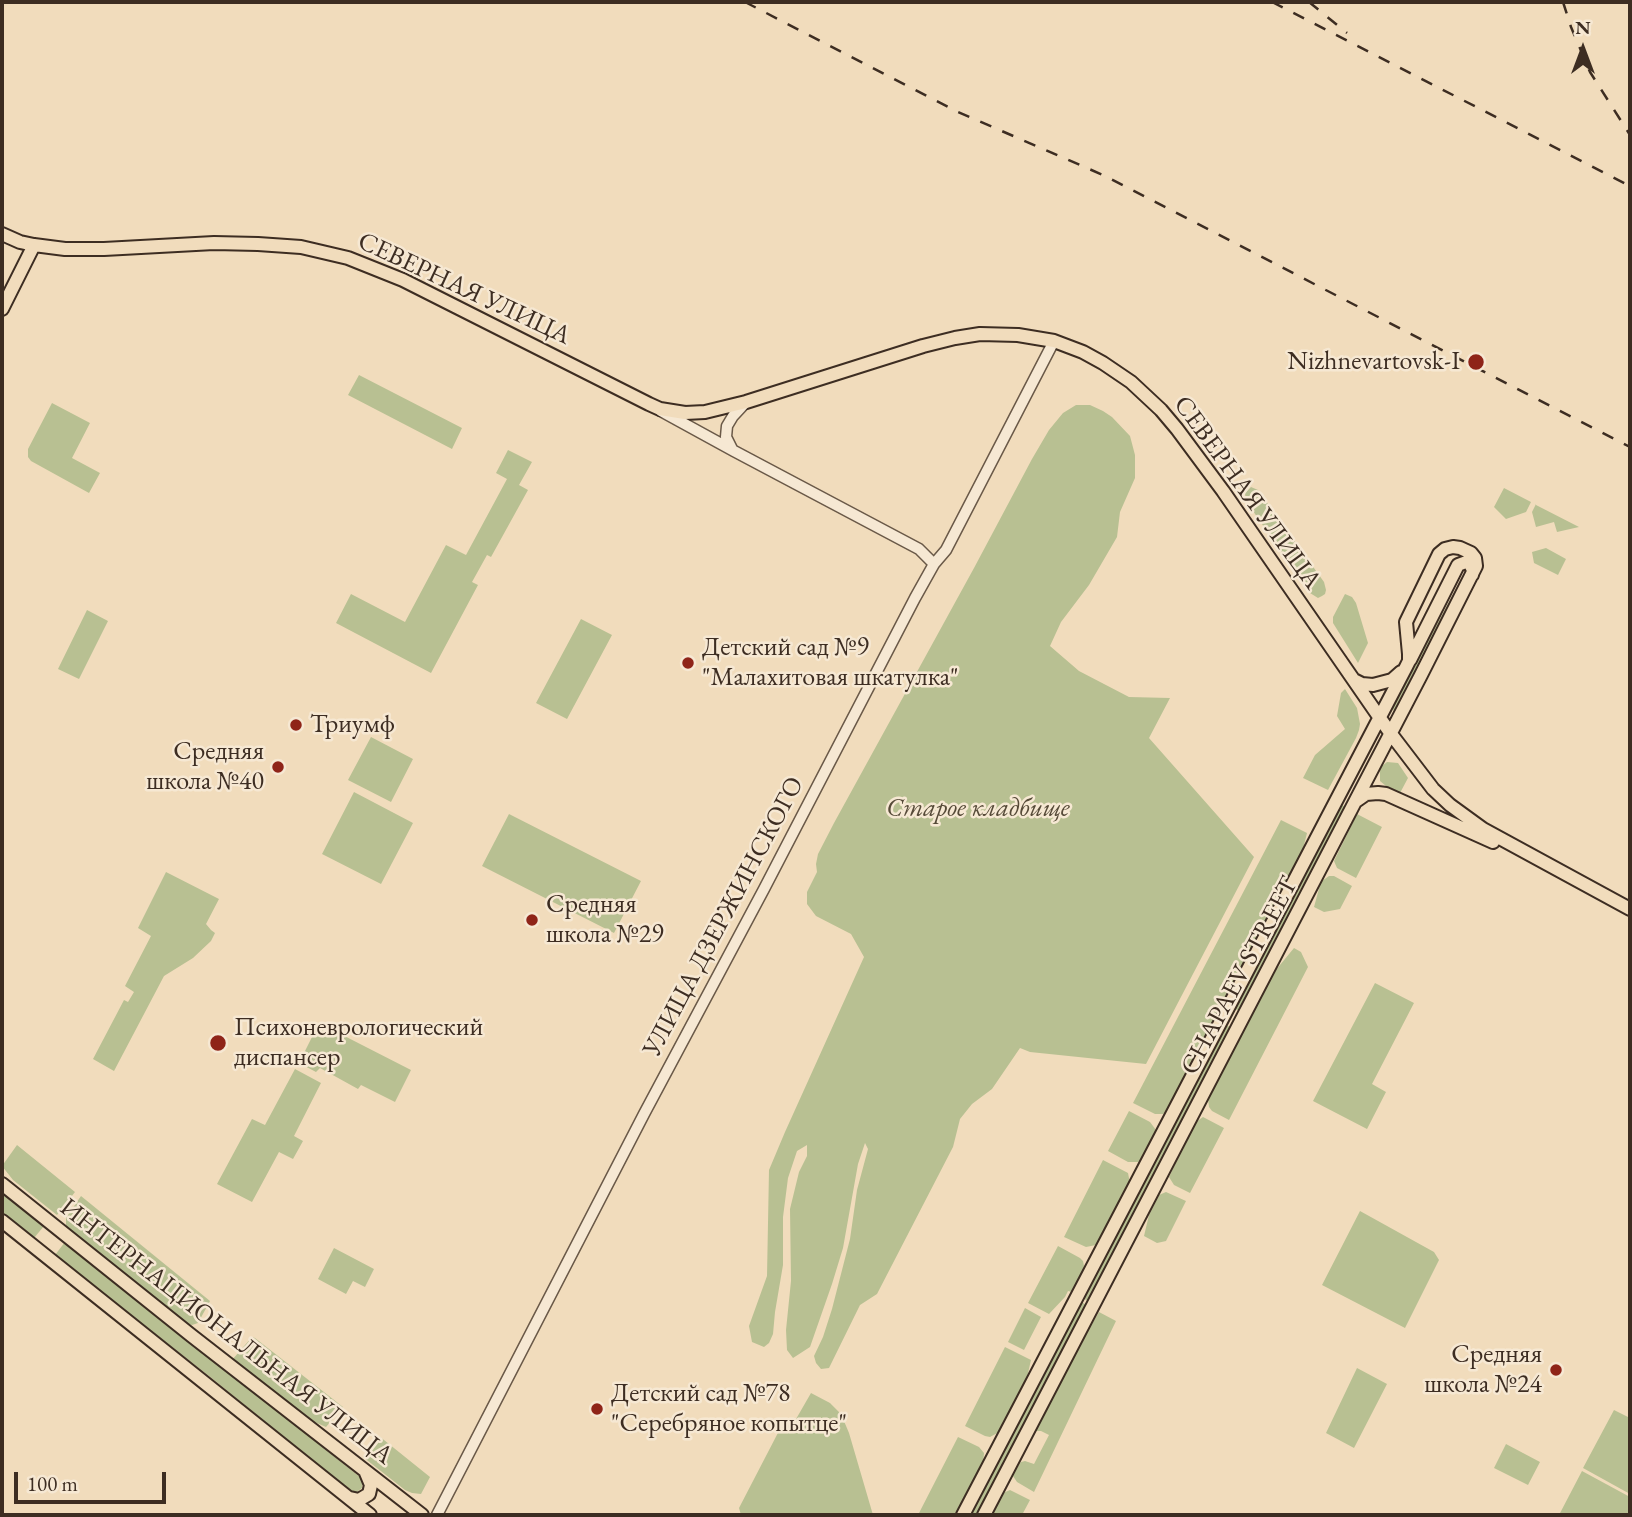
<!DOCTYPE html>
<meta charset="utf-8">
<style>
body{margin:0}
#map{position:relative;width:1632px;height:1517px;overflow:hidden;background:#f1dcbc;font-family:"EB Garamond",serif}
canvas{display:block}
.frame{position:absolute;inset:0;border:4px solid #3d2d22;pointer-events:none}
.north{position:absolute;left:1548px;top:14px;width:70px;height:70px;-webkit-text-stroke:5px #f6e8d3;paint-order:stroke;rotate:0deg;font-size:19px;font-weight:700;line-height:28px;text-align:center;color:#3d2d22}
.north::after{content:'';display:block;margin:auto;width:24px;height:32px;background:#3d2d22;clip-path:polygon(50% 0,100% 100%,50% 72%,0 100%)}
.scale{position:absolute;left:14px;top:1472px;width:152px;height:32px;box-sizing:border-box;border:4px solid #3d2d22;border-top:0;padding-left:9px;font-size:21px;line-height:24px;white-space:nowrap;color:#3d2d22;-webkit-text-stroke:5px #f6e8d3;paint-order:stroke}
</style>
<div id="map">
<canvas width="1632" height="1517"></canvas>
<div class="frame"></div>
<div class="north">N</div>
<div class="scale">100 m</div>
</div>
<script>
const ctx = document.querySelector('canvas').getContext('2d');
ctx.lineJoin = 'round';
function paint(path, color) {
  ctx.fillStyle = color;
  ctx.fill(path, 'evenodd');
}
function poly(rows) {
  const path = new Path2D();
  for (const r of rows) {
    path.moveTo(r[0], r[1]);
    for (let i = 2; i < r.length; i += 2) path.lineTo(r[i], r[i + 1]);
  }
  return path;
}
function trace(path, color, width, dash) {
  ctx.strokeStyle = color;
  ctx.lineWidth = width;
  ctx.lineCap = dash ? 'butt' : 'round';
  ctx.setLineDash(dash || []);
  ctx.stroke(path);
}
function label(font, color, halo, rows, align = 'center') {
  ctx.font = font + ' "EB Garamond",serif';
  ctx.lineWidth = 5;
  ctx.setLineDash([]);
  ctx.textBaseline = 'middle';
  ctx.strokeStyle = halo;
  ctx.fillStyle = color;
  for (const [text, x, y, turn = 0] of rows) {
    ctx.save();
    ctx.translate(x, y);
    ctx.rotate((+turn || 0) * Math.PI / 180);
    ctx.textAlign = isNaN(turn) ? turn : align;
    if (halo) ctx.strokeText(text, 0, 0);
    ctx.fillText(text, 0, 0);
    ctx.restore();
  }
}
paint(poly([
 [359,375,462,428,452,449,348,395],
 [52,403,90,423,72,458,100,473,89,493,31,461,28,457,28,449],
 [1076,405,1090,405,1103,411,1112,417,1130,436,1135,455,1135,478,1120,512,1117,537,1089,585,1061,622,1050,646,1079,671,1129,697,1170,698,1149,738,1254,857,1146,1064,1030,1052,1020,1048,992,1089,972,1104,960,1119,953,1147,877,1294,860,1305,829,1368,821,1369,816,1363,814,1356,823,1337,832,1309,850,1239,857,1190,868,1149,865,1143,858,1164,843,1248,832,1284,810,1347,793,1358,787,1350,786,1330,791,1281,790,1209,799,1172,807,1156,807,1145,797,1151,788,1178,783,1217,783,1265,775,1312,773,1334,769,1343,764,1347,752,1342,749,1326,767,1276,769,1170,785,1132,864,957,851,934,816,916,807,904,807,892,817,872,816,864,818,854,834,823,974,568,1032,459,1049,430,1063,413],
 [508,450,532,462,519,485,528,490,491,557,487,555,472,582,478,585,431,673,336,623,351,594,405,622,446,545,466,555,507,479,496,473],
 [1251,487,1258,490,1324,582,1326,590,1325,594,1322,596,1318,598,1310,593,1246,501,1245,493],
 [1504,488,1531,502,1526,512,1506,519,1494,507],
 [1536,504,1536,505,1579,527,1557,532,1554,522,1536,527,1532,512],
 [1546,548,1566,559,1558,575,1534,563,1532,552],
 [1466,570,1466,573,1394,711,1392,708],
 [1345,594,1352,597,1356,603,1368,643,1358,663,1333,623,1333,617],
 [87,610,108,621,79,679,58,669],
 [581,619,612,635,567,719,536,703],
 [1345,689,1357,708,1360,724,1359,730,1356,738,1328,790,1303,778,1315,755,1345,729,1337,716,1341,693],
 [371,737,413,759,391,802,348,780],
 [1387,762,1398,763,1408,778,1400,793,1386,786,1380,781,1380,770,1382,766],
 [354,792,413,823,381,884,322,854],
 [1342,805,1346,807,1240,1011,1235,1009],
 [509,814,641,881,614,933,482,866],
 [1357,814,1382,827,1356,878,1337,868,1334,861],
 [1281,820,1307,833,1302,853,1167,1111,1163,1114,1155,1114,1133,1103],
 [166,872,219,899,206,924,211,930,215,933,211,941,193,958,164,976,114,1071,93,1059,124,1000,128,1002,134,992,125,986,151,936,138,928],
 [1329,876,1334,876,1352,886,1340,909,1324,912,1314,907,1320,885,1322,881],
 [1294,948,1301,952,1308,967,1229,1120,1212,1111,1209,1107,1208,1099,1275,971],
 [1375,983,1414,1003,1372,1084,1386,1092,1367,1129,1313,1101],
 [319,1023,411,1070,395,1102,361,1085,358,1089,320,1068,316,1072,299,1063],
 [1226,1025,1232,1028,1089,1302,1083,1298],
 [295,1069,321,1083,294,1136,303,1141,293,1159,279,1152,252,1202,217,1184,252,1119,265,1125],
 [1129,1111,1150,1122,1156,1130,1156,1134,1142,1159,1138,1162,1128,1162,1108,1151],
 [1203,1117,1224,1128,1190,1193,1174,1185,1169,1177,1196,1122],
 [17,1145,75,1192,57,1215,13,1180,2,1166],
 [1103,1160,1128,1173,1130,1183,1099,1242,1096,1245,1086,1247,1064,1237],
 [2,1192,44,1226,34,1238,2,1212],
 [1166,1192,1186,1201,1166,1241,1157,1243,1144,1236,1149,1215,1159,1195],
 [81,1196,210,1301,198,1323,192,1325,188,1324,69,1230,66,1225,66,1218],
 [1360,1211,1434,1252,1439,1260,1405,1328,1322,1285],
 [65,1242,360,1477,363,1481,362,1488,357,1492,351,1492,214,1380,55,1255],
 [1058,1246,1080,1258,1083,1261,1084,1266,1083,1271,1072,1292,1068,1291,1065,1297,1049,1314,1028,1303],
 [334,1248,374,1269,365,1287,353,1281,346,1294,318,1279],
 [1081,1302,1087,1305,977,1515,970,1515],
 [1025,1308,1041,1317,1024,1350,1008,1342],
 [1099,1312,1116,1321,1034,1492,1017,1482,1013,1476,1013,1474,1021,1462,1025,1461,1034,1464,1049,1435,1041,1431,1029,1431],
 [252,1337,255,1338,343,1407,326,1427,301,1416,232,1360],
 [1005,1347,1031,1360,1026,1382,1001,1431,990,1437,985,1436,965,1426],
 [1357,1368,1387,1384,1354,1448,1326,1433],
 [811,1393,830,1403,841,1414,849,1433,873,1515,741,1515,739,1508,781,1427,786,1424,792,1426],
 [1614,1410,1630,1418,1630,1494,1583,1468],
 [379,1436,430,1477,421,1494,412,1493,405,1490,363,1457],
 [958,1437,979,1447,984,1453,983,1465,957,1515,918,1515],
 [1506,1444,1540,1462,1528,1485,1494,1468],
 [1582,1471,1630,1497,1630,1515,1559,1515],
 [1010,1490,1030,1500,1022,1515,991,1515,1003,1493]
]), '#b8c092');
const minor = poly([
 [661,411,734,451,919,549,934,564],
 [732,449,726,437,727,426,733,416,746,402],
 [437,1515,644,1114,764,889,915,598,934,564,946,550,1054,341]
]);
const major = poly([
 [2,234,20,242,34,245,65,249,104,249,214,243,258,244,301,247,348,258,403,280,649,404,660,409,685,413,705,412,746,402,923,346,955,338,980,334,1018,335,1054,341,1083,352,1103,363,1131,382,1161,410,1177,429,1223,491,1391,734,1433,789,1450,805,1483,829,1630,909],
 [2,309,34,245],
 [1410,660,1458,565,1466,562,1470,564,1473,570,1472,575],
 [1354,680,1362,684,1373,685,1392,680,1401,672],
 [1356,801,1366,794,1378,793,1386,794,1493,842],
 [2,1184,192,1336,422,1515],
 [2,1221,370,1515],
 [350,1498,359,1500,369,1494,371,1485,366,1473],
 [963,1515,1406,667,1409,661,1409,654,1406,622,1439,554,1445,549,1453,547,1460,548,1471,553,1475,558,1476,566,1421,675,984,1515]
]);
trace(minor, '#6a5948', 13);
trace(major, '#3d2d22', 16);
trace(minor, '#f6e8d3', 10);
trace(major, '#f1dcbc', 12);
trace(poly([
 [745,2,958,112,1103,175,1630,447],
 [1272,2,1630,186],
 [1309,2,1347,33],
 [1563,2,1571,27,1590,72,1630,135]
]), '#3d2d22', 2.5, [12, 12]);
for (const [x, y, r, color] of [
 [1476,362,9,"#8f2418"],
 [688,663,7,"#8f2418"],
 [296,725,7,"#8f2418"],
 [278,767,7,"#8f2418"],
 [532,920,7,"#8f2418"],
 [218,1043,9,"#8f2418"],
 [1556,1370,7,"#8f2418"],
 [597,1409,7,"#8f2418"]
]) {
  const dot = new Path2D();
  dot.arc(x, y, r, 0, 2 * Math.PI);
  ctx.fillStyle = color;
  ctx.fill(dot);
  trace(dot, '#f6e8d3', 2.5);
}
label('26px', '#3d2d22', '#f6e8d3', [
 ["СЕВЕРНАЯ УЛИЦА",464,289,25],
 ["СЕВЕРНАЯ УЛИЦА",1247,493,54],
 ["УЛИЦА ДЗЕРЖИНСКОГО",724,917,-62],
 ["CHAPAEV STREET",1240,976,-62],
 ["ИНТЕРНАЦИОНАЛЬНАЯ УЛИЦА",226,1332,38]
]);
label('26px', '#3d2d22', '#f6e8d3', [
 ["Nizhnevartovsk-I",1460,362,"right"],
 ["Детский сад №9",702,648],
 ["\"Малахитовая шкатулка\"",702,678],
 ["Триумф",310,725],
 ["Средняя",264,752,"right"],
 ["школа №40",264,782,"right"],
 ["Средняя",546,905],
 ["школа №29",546,935],
 ["Психоневрологический",234,1028],
 ["диспансер",234,1058],
 ["Средняя",1542,1355,"right"],
 ["школа №24",1542,1385,"right"],
 ["Детский сад №78",611,1394],
 ["\"Серебряное копытце\"",611,1424]
], 'left');
label('italic 26px', '#564a38', '#f6e8d3', [
 ["Старое кладбище",978,809]
]);
</script>
